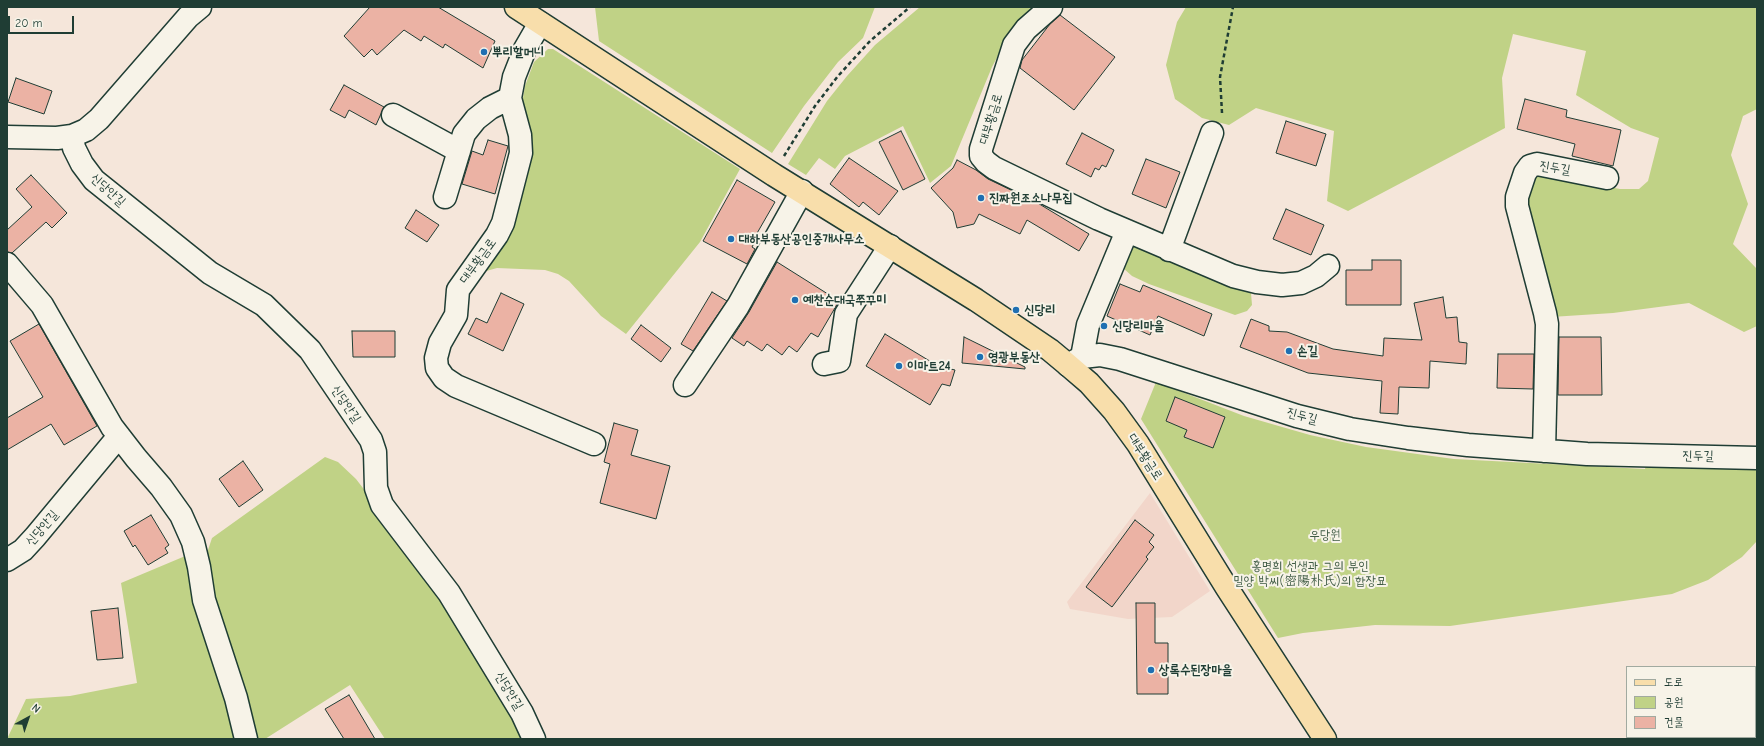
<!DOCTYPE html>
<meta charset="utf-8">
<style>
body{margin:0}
#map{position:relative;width:1764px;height:746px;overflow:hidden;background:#f5e6da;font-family:"Comic Neue","Poor Story",sans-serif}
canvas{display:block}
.frame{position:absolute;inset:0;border:8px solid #1f3d34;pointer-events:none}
.legend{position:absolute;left:1626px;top:666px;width:130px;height:72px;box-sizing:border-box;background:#f7f3e8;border:1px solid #a1aaa0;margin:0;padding:5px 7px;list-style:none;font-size:12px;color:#1f3d34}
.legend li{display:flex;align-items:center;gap:8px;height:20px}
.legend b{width:20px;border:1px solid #a1aaa0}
.north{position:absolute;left:8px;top:698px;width:40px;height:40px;-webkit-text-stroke:3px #f7f3e8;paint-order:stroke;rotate:40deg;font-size:11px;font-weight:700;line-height:16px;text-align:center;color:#1f3d34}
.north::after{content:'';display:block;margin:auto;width:14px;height:18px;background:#1f3d34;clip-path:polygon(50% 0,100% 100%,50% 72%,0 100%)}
.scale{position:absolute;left:8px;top:16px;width:66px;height:18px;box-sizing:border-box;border:2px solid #1f3d34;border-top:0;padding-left:5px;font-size:12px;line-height:14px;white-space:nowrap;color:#1f3d34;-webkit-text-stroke:3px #f7f3e8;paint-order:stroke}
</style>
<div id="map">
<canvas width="1764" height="746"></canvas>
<div class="frame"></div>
<ul class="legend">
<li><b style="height:5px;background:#f8deab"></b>도로</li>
<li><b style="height:11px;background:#c0d286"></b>공원</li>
<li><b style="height:11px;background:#ebb2a4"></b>건물</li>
</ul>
<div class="north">N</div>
<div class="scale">20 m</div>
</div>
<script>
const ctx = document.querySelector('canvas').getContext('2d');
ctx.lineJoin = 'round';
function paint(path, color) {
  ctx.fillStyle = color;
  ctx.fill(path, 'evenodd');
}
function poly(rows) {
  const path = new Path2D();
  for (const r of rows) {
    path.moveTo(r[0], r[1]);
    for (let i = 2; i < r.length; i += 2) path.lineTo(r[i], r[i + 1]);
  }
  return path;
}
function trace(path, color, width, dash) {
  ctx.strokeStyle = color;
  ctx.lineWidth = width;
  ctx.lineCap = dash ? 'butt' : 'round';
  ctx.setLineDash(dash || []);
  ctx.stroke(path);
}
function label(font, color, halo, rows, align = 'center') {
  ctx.font = font + ' "Comic Neue","LXGW WenKai TC","Poor Story",sans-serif';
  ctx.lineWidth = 4;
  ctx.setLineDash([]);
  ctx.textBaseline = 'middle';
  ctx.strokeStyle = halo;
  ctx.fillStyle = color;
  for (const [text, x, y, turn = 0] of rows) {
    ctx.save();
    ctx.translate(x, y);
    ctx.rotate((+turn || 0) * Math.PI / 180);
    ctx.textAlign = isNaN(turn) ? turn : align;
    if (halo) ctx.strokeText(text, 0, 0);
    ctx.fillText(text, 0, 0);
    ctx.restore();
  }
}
paint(poly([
 [1150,493,1210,591,1172,617,1128,619,1070,609,1067,602]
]), '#f2d6ca');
paint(poly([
 [595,7,875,7,863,38,838,62,804,106,772,153,599,41],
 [920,7,1036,7,1011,31,992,67,951,166,930,183,903,126,845,156,835,169,819,158,806,175,788,164,827,101,847,76,875,45],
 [1186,7,1757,7,1757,109,1743,116,1731,155,1748,204,1733,244,1756,268,1757,326,1744,332,1689,303,1613,313,1551,317,1525,194,1535,175,1541,174,1620,189,1639,189,1648,181,1659,138,1631,128,1576,95,1586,51,1513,34,1502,78,1505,128,1348,211,1327,201,1334,131,1256,108,1229,125,1202,118,1175,99,1166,65,1177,22],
 [548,49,553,49,740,169,700,242,626,334,601,316,569,281,558,274,545,270,497,268,479,273,497,252,525,86,534,62],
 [1127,243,1243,285,1251,293,1252,305,1247,311,1235,315,1149,284,1132,276,1123,268],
 [1156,382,1244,416,1310,435,1366,447,1454,459,1645,469,1647,462,1757,465,1757,541,1742,557,1708,580,1672,594,1450,626,1375,625,1303,633,1278,638,1141,419],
 [325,457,338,462,356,479,446,596,529,739,385,739,350,685,265,739,256,739,232,663,205,559,212,538],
 [190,554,241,739,7,739,26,699,70,696,137,683,121,583]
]), '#c0d286');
const building = poly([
 [370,7,438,7,495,41,483,68,445,44,443,48,424,36,421,41,404,30,377,55,372,49,364,57,344,36,370,7],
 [1060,15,1115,57,1074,110,1020,68,1022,60,1050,24,1060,15],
 [16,78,52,91,44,114,8,102,16,78],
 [344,85,384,107,376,125,349,110,345,118,330,110,344,85],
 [1525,99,1567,110,1566,117,1621,130,1613,166,1572,156,1575,144,1517,129,1525,99],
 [1286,121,1326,134,1316,166,1276,153,1286,121],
 [901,131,925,179,903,190,879,142,901,131],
 [1082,133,1114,150,1106,167,1102,165,1099,170,1095,168,1091,177,1066,164,1082,133],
 [488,140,508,146,495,194,462,184,472,151,483,155,488,140],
 [849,158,898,191,879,215,863,202,859,207,830,184,849,158],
 [1146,159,1180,172,1166,208,1132,194,1146,159],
 [957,160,976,170,988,179,1036,202,1089,234,1079,251,1027,220,1020,234,979,214,974,224,957,228,953,212,931,188,953,168,957,160],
 [31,175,67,213,52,228,46,222,12,253,7,252,7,230,32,207,16,189,31,175],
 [737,180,775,202,756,235,758,236,752,247,755,249,747,264,703,241,737,180],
 [1286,209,1324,225,1311,255,1273,239,1286,209],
 [416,210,439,225,427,242,405,228,416,210],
 [1372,260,1401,260,1401,305,1346,305,1346,270,1372,270,1372,260],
 [777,262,839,301,818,337,811,333,797,352,789,346,782,355,767,344,762,351,747,341,744,346,732,338,749,312,777,262],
 [1120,284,1140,292,1143,285,1212,314,1204,336,1158,316,1150,335,1107,316,1120,284],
 [712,292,727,301,693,351,681,344,712,292],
 [501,293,524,304,503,351,468,334,476,318,487,323,501,293],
 [1443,297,1446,318,1457,317,1459,342,1467,343,1466,364,1430,361,1429,388,1399,387,1398,414,1380,413,1382,381,1308,373,1240,347,1251,319,1269,326,1269,331,1287,332,1333,349,1383,356,1384,338,1422,340,1414,303,1443,297],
 [39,324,97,426,64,445,51,424,7,450,7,418,43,397,10,341,39,324],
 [641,325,671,348,661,362,631,339,641,325],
 [352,331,395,331,395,357,353,357,352,331],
 [885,334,938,366,955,370,950,386,942,384,930,405,866,366,885,334],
 [964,337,1025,367,1025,369,962,363,964,337],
 [1559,337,1601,337,1602,395,1558,395,1559,337],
 [1498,354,1534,354,1533,389,1497,388,1498,354],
 [1175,397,1225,417,1213,448,1184,437,1187,430,1166,421,1175,397],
 [614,423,638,430,631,455,670,466,656,519,600,503,610,464,604,462,614,423],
 [243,461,263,490,239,507,219,479,243,461],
 [151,515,169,545,165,548,168,553,148,565,135,545,133,547,124,531,151,515],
 [1135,520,1154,535,1149,542,1154,547,1146,557,1148,559,1112,607,1086,587,1135,520],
 [1136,603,1155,603,1155,643,1168,643,1168,694,1137,694,1136,603],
 [118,608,123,658,97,660,91,611,118,608],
 [349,695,375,739,344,739,325,709,349,695]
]);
paint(building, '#ebb2a4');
trace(building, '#1f3d34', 1);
const minor = poly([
 [1051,7,1026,29,1014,45,981,149,981,156,986,162,994,168,1099,219,1233,276,1257,282,1282,285,1301,283,1316,276,1328,266],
 [540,23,525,49,514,77,510,98,520,135,521,153,503,223,497,235,458,290,456,315,440,343,436,358,437,368,444,378,456,386,594,444],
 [393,115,459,151],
 [72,136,74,148,82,164,94,180,210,273,264,305,310,350,371,440,375,452,376,488,382,505,449,593,522,713,534,739],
 [7,137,57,138,72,136,86,130,99,119,188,17,200,7],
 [445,197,464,134,476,119,490,108,510,98],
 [1169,250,1212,133],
 [7,264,42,305,112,427,136,458,161,487,181,515,193,542,199,567,204,600,236,698,246,739],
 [1082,357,1088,325,1127,231],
 [824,364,839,361,846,314,890,246],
 [1068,365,1082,357,1100,355,1120,359,1297,416,1350,429,1408,438,1468,445,1587,454,1757,458],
 [685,385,738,306,802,191],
 [1544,451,1547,324,1545,313,1517,206,1517,197,1525,173,1530,166,1537,164,1607,178],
 [7,560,23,550,35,537,119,436]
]);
const major = poly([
 [516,7,774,175,976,300,1050,350,1068,365,1089,383,1114,411,1138,444,1227,588,1325,739]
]);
trace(minor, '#1f3d34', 25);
trace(major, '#1f3d34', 25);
trace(poly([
 [1222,113,1220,77,1233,7],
 [784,156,815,106,838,76,870,41,910,7]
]), '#1f3d34', 2.5, [4, 3]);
trace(minor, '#f7f3e8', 22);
trace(major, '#f8deab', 22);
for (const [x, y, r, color] of [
 [484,52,4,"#1f6fb2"],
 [981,198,4,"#1f6fb2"],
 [731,239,4,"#1f6fb2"],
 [795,300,4,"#1f6fb2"],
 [1016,310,4,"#1f6fb2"],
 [1104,326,4,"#1f6fb2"],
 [1289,351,4,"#1f6fb2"],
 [980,357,4,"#1f6fb2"],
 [899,366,4,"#1f6fb2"],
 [1151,670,4,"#1f6fb2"]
]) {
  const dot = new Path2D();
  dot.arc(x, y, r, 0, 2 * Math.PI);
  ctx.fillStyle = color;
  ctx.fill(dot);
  trace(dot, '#f7f3e8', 1.5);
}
label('bold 13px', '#1f3d34', '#f7f3e8', [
 ["뿌리할머니",492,52],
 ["진짜원조소나무집",989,198],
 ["대하부동산공인중개사무소",739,239],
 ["예찬순대국쭈꾸미",803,300],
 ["신당리",1024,310],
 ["신당리마을",1112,326],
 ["손길",1297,351],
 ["영광부동산",988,357],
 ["이마트24",907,366],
 ["상록수된장마을",1159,670]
], 'left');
label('13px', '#1f3d34', '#f7f3e8', [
 ["대부황금로",991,119,-73],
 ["진두길",1555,168,9],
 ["신당안길",108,190,42],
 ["대부황금로",478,261,-54],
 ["신당안길",346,404,56],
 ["진두길",1302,416,15],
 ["진두길",1698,456,1],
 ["대부황금로",1145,457,57],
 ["신당안길",42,528,-49],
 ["신당안길",509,691,59]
]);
label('13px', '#3f5b44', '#f7f3e8', [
 ["우당원",1325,535],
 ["홍명희 선생과 그의 부인",1310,566],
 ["밀양 박씨(密陽朴氏)의 합장묘",1310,581]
]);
</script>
